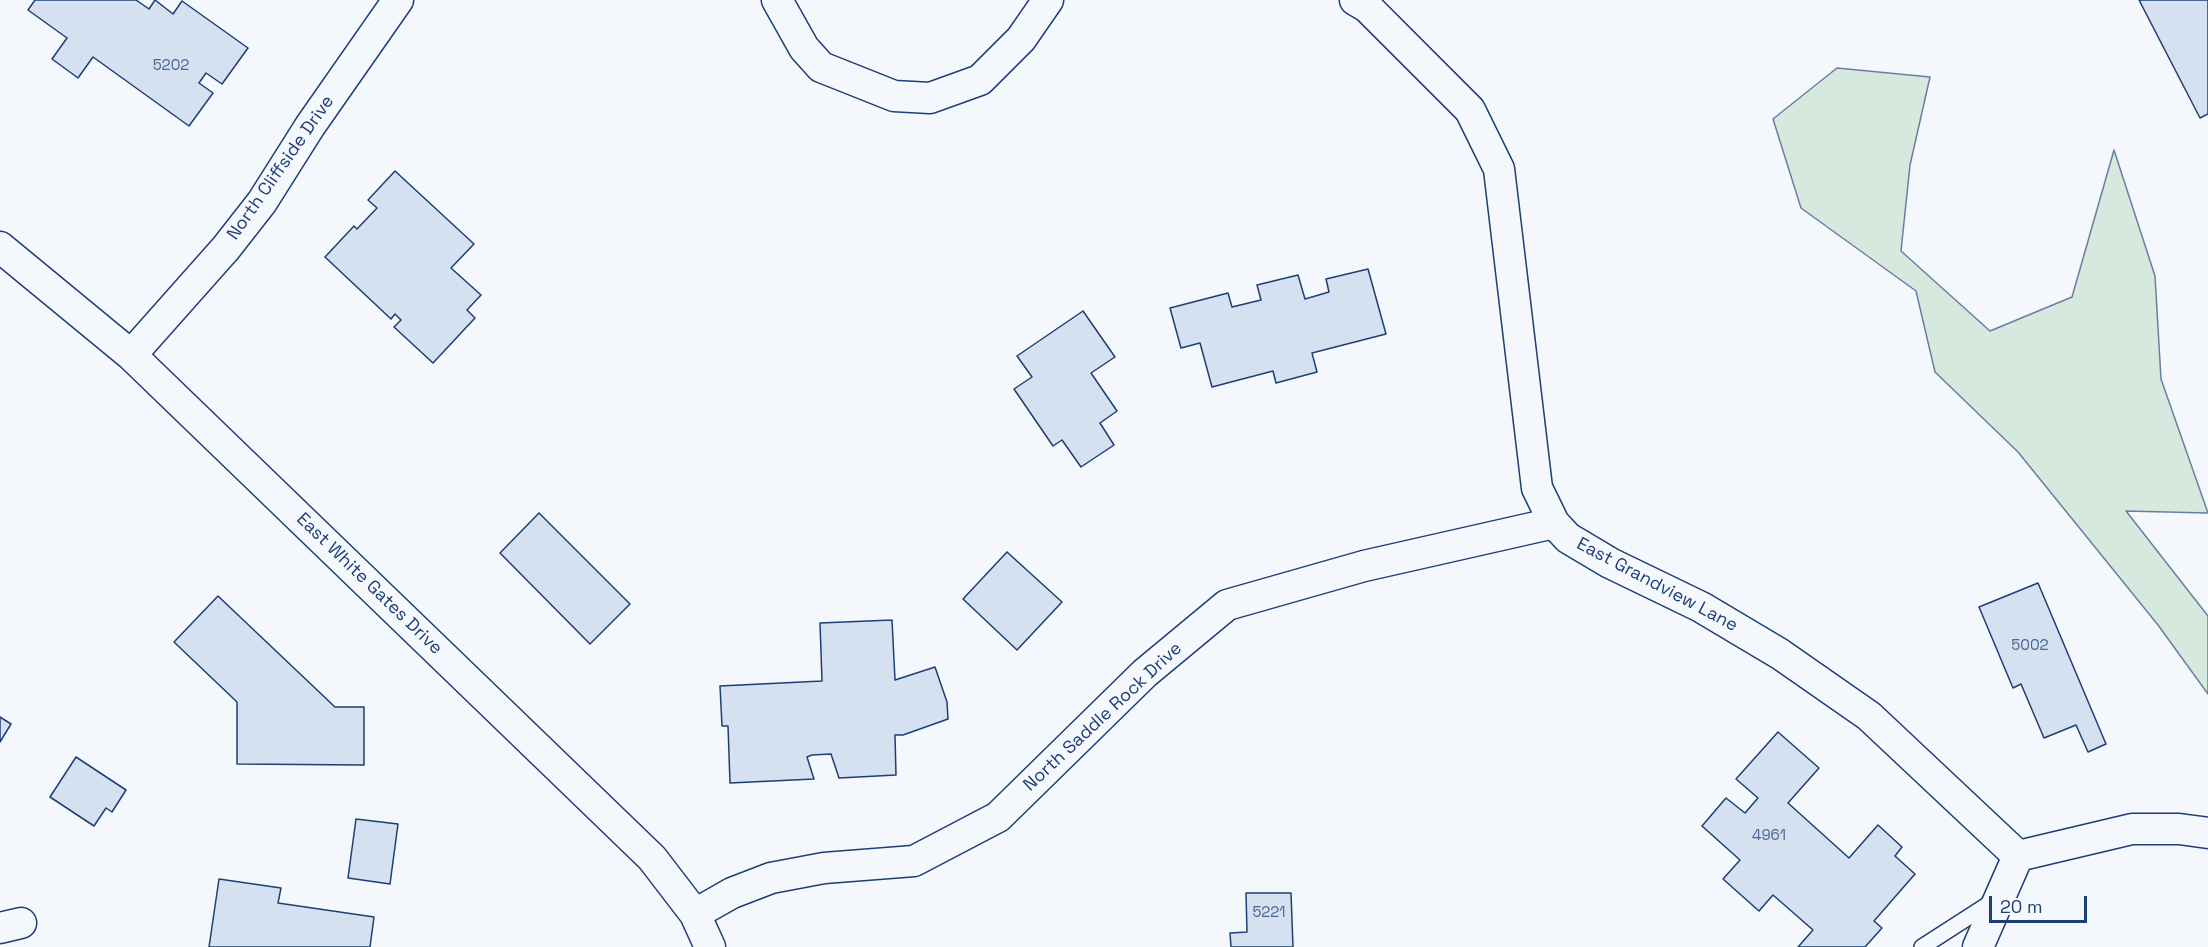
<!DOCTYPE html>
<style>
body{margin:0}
#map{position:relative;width:2208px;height:947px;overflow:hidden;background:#f4f7fb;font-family:"Space Grotesk",sans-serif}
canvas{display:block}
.scale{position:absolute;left:1989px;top:896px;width:98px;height:27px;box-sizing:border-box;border:3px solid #1d3f73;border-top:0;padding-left:8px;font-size:18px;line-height:21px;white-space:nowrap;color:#1d3f73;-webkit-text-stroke:4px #f4f7fb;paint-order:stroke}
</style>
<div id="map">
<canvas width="2208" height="947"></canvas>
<div class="scale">20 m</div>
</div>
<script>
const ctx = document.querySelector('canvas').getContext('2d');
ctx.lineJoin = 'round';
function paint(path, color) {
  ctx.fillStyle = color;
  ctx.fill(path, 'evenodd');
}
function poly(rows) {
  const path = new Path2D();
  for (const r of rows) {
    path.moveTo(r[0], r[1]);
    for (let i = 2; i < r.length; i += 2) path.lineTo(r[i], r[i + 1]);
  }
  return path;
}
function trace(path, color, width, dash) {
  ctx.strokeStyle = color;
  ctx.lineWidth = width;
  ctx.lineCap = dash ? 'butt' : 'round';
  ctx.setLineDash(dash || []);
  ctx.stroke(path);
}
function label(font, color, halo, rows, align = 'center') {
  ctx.font = font + ' "Space Grotesk",sans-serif';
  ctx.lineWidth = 4.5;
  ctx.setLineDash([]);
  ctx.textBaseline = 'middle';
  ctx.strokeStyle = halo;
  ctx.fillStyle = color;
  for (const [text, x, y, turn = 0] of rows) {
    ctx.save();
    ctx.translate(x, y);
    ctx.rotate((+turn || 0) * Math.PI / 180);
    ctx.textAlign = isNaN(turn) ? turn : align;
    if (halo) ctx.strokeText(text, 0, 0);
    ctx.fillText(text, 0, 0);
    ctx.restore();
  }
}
const green = poly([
 [1837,68,1930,77,1910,165,1901,251,1990,331,2072,297,2114,150,2155,276,2161,379,2208,513,2126,511,2208,616,2208,694,2158,625,2018,452,1935,372,1916,291,1801,208,1773,119,1837,68]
]);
paint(green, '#d7e8df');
trace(green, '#687fa3', 1.5);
const building = poly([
 [35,0,136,0,149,9,155,0,173,14,182,1,248,48,222,84,206,73,199,83,213,93,189,126,93,57,78,78,52,59,67,38,28,10,35,0],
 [2139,0,2208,0,2208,114,2200,118,2139,0],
 [395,171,474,244,451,268,481,295,467,310,475,318,433,363,394,327,401,320,395,314,391,319,325,257,354,226,357,229,377,208,368,200,395,171],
 [1368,269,1386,334,1312,353,1317,372,1276,383,1273,371,1212,387,1200,343,1181,348,1170,308,1228,293,1232,307,1261,300,1257,285,1298,275,1305,299,1329,292,1326,279,1368,269],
 [1083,311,1115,357,1091,373,1117,411,1100,423,1114,445,1081,467,1062,440,1053,446,1014,389,1032,377,1017,356,1083,311],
 [539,513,630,604,590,644,500,553,539,513],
 [1007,552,1062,602,1017,650,963,599,1007,552],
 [2038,583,2106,744,2088,752,2076,725,2044,738,2021,684,2013,688,1979,607,2038,583],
 [218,596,335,707,364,707,364,765,237,764,237,702,174,642,218,596],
 [892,620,895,680,935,667,947,702,948,719,903,735,895,735,896,775,839,778,831,754,812,755,807,757,814,779,730,783,728,726,722,726,720,686,822,681,820,623,892,620],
 [0,717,11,724,0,742,0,717],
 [1778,732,1819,768,1788,803,1849,858,1878,825,1902,847,1895,856,1915,874,1874,921,1882,928,1865,947,1798,947,1813,930,1773,895,1759,911,1723,879,1740,860,1702,826,1726,798,1745,813,1758,798,1736,779,1778,732],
 [76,757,126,790,112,812,106,808,94,826,50,797,76,757],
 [356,819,398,824,390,884,348,878,356,819],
 [219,879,281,888,278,903,374,917,370,947,209,947,219,879],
 [1246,893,1291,893,1293,947,1231,947,1230,933,1247,932,1246,893]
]);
paint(building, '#d5e0f0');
trace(building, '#1d3f73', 1.5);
const service = poly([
 [1922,947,1995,900]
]);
const minor = poly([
 [777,0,804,48,821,67,894,96,930,98,980,80,1021,39,1048,0],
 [1355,0,1367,7,1470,110,1499,169,1537,488,1554,523,1568,538,1610,563,1701,607,1780,654,1869,716,2018,856],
 [0,247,131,355,652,858,695,914,710,947],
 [131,355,226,248,262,202,310,126,398,0],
 [695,914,732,893,771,878,824,868,914,861,998,817,1145,673,1227,605,1364,566,1554,523],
 [0,928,21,923],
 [1978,947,2018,856,2132,829,2179,829,2208,833]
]);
trace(service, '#1d3f73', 18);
trace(minor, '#1d3f73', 33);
trace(service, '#f4f7fb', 15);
trace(minor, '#f4f7fb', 30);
label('15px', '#4b6792', null, [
 ["5202",171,66],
 ["5002",2030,646],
 ["4961",1769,836],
 ["5221",1269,913]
]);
label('18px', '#1d3f73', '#f4f7fb', [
 ["North Cliffside Drive",281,168,-55],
 ["East White Gates Drive",369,584,44],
 ["East Grandview Lane",1657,585,28],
 ["North Saddle Rock Drive",1103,717,-43]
]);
</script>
